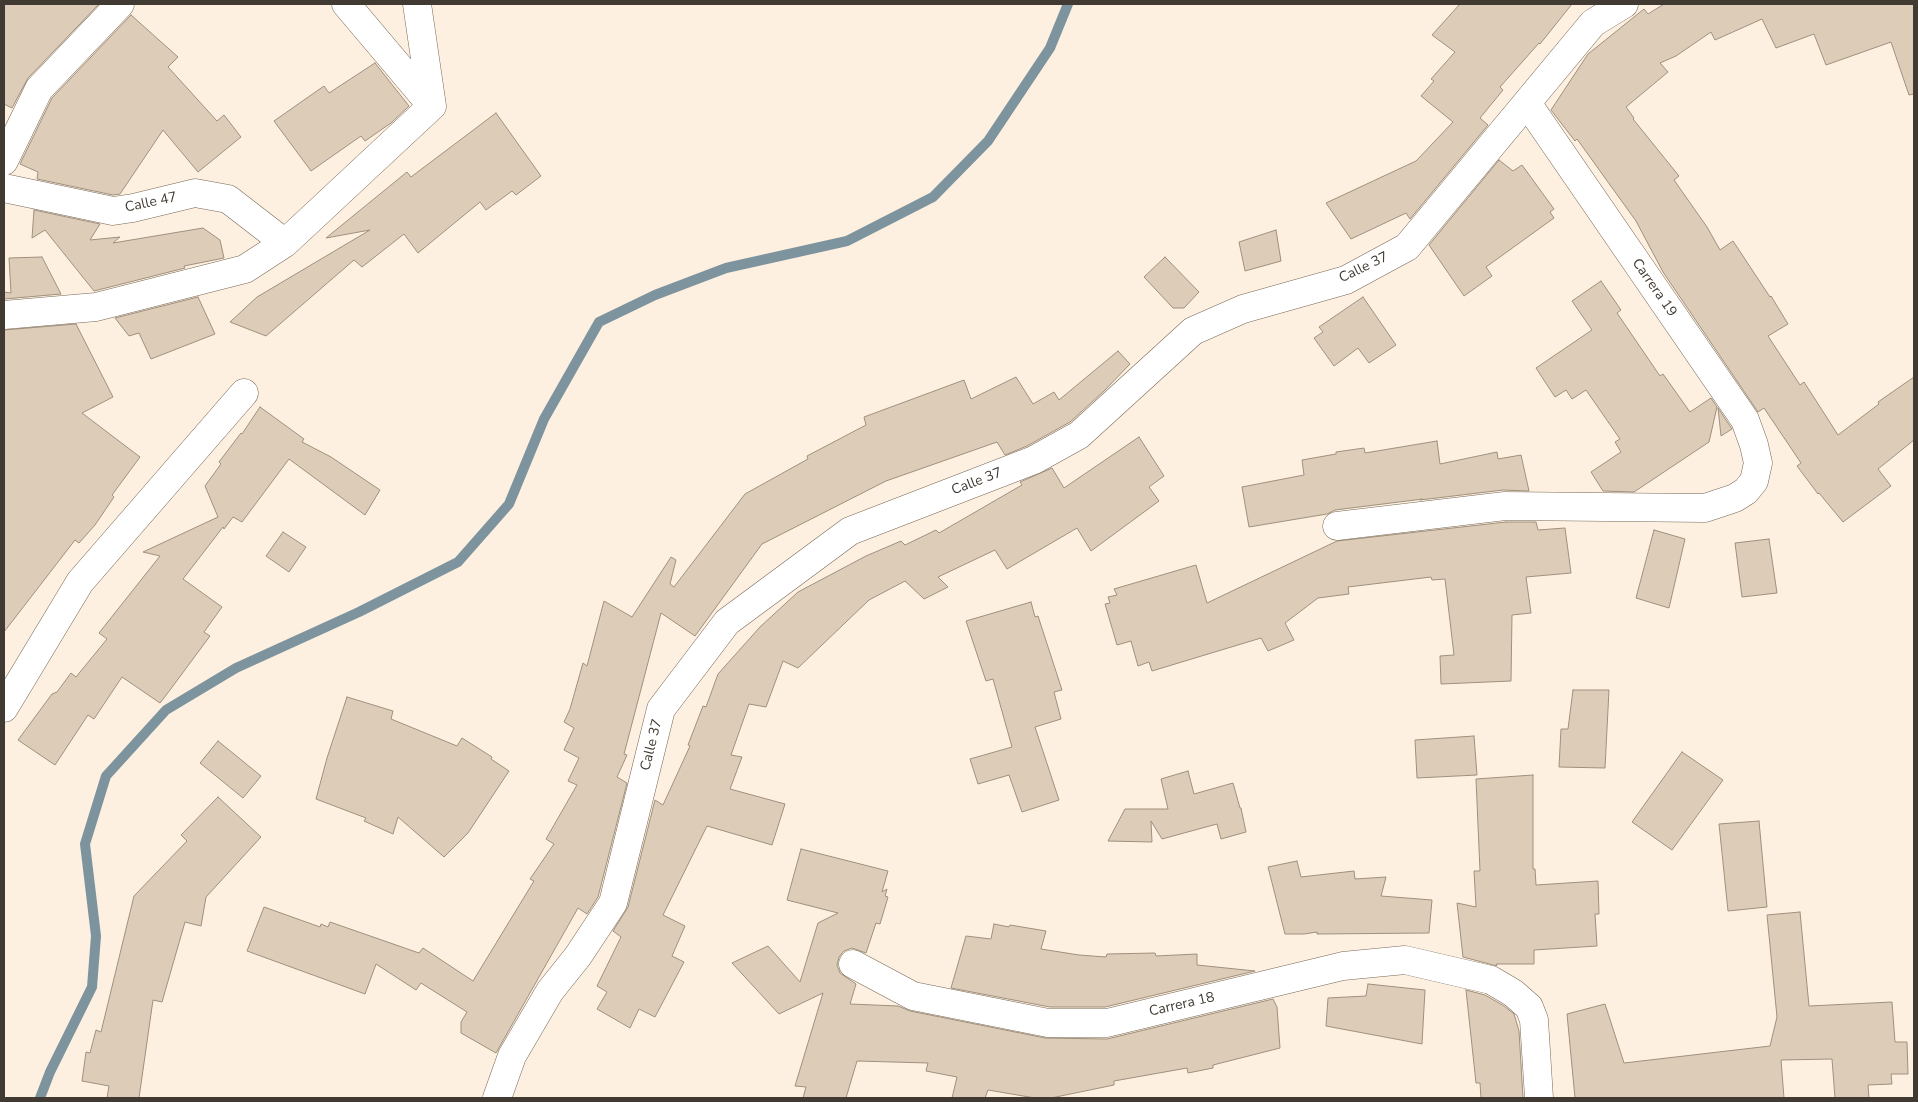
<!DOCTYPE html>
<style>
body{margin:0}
#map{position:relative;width:1918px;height:1102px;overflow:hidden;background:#fef0e0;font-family:"Nunito Sans",sans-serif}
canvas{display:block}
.frame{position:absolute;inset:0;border:5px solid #413a32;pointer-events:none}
</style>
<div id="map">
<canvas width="1918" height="1102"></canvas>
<div class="frame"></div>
</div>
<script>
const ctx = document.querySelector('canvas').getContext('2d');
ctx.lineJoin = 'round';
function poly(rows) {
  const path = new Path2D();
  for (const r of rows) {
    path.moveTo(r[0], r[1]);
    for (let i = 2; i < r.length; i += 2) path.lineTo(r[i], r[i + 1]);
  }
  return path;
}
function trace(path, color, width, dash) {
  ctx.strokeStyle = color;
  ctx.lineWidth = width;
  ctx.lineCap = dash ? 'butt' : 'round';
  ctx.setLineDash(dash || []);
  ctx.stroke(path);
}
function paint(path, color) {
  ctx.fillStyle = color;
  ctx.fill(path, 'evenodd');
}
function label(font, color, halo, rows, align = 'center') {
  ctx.font = font + ' "Nunito Sans",sans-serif';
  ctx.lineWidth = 4;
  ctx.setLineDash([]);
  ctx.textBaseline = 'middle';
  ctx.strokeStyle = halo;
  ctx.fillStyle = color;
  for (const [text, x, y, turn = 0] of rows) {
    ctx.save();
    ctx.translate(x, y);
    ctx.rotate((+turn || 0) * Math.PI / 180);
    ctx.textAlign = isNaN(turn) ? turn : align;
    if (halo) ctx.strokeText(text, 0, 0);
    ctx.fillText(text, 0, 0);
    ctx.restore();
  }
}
trace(poly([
 [40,1098,50,1072,92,987,96,936,85,844,106,776,166,710,236,668,359,612,458,562,509,504,544,419,599,322,655,295,726,268,847,241,933,197,988,141,1050,48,1068,4]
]), '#7d949e', 10);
const building = poly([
 [4,4,99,4,28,78,12,108,4,104,4,4],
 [1460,4,1572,4,1540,44,1539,43,1500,87,1503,90,1480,118,1488,125,1410,219,1406,213,1351,239,1326,203,1416,161,1453,122,1421,96,1434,81,1431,79,1455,52,1432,35,1460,4],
 [1664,4,1914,4,1914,94,1909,95,1891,42,1826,65,1814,34,1776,48,1762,19,1715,40,1711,32,1676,56,1660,63,1668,72,1626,107,1634,118,1633,119,1679,176,1674,180,1707,227,1720,250,1733,241,1770,297,1771,296,1788,324,1768,336,1800,385,1804,382,1838,435,1879,404,1878,402,1914,377,1914,440,1878,469,1891,486,1843,522,1819,493,1818,494,1797,466,1801,463,1764,408,1758,412,1663,272,1636,221,1577,139,1575,141,1551,110,1588,54,1644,9,1648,14,1664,4],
 [131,15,178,57,168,67,217,121,224,115,241,137,198,172,163,130,120,194,113,195,37,179,38,172,20,164,52,98,131,15],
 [375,63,409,106,391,123,365,141,361,136,311,171,274,121,324,86,329,93,375,63],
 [496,113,541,176,516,195,512,191,486,210,480,202,418,253,404,234,362,267,354,260,266,336,230,322,257,297,370,230,326,238,407,172,411,177,496,113],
 [1499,160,1513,171,1522,165,1554,209,1550,212,1554,218,1486,267,1492,276,1464,296,1429,245,1499,160],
 [34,210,100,224,90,240,120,237,113,243,203,228,220,240,224,258,184,266,185,268,94,291,45,230,32,238,34,210],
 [1276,230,1281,261,1245,271,1239,242,1276,230],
 [42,257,61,294,4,299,4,292,11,293,9,258,42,257],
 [1165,257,1199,292,1184,308,1173,308,1144,277,1165,257],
 [1601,281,1621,310,1617,313,1660,376,1663,374,1690,412,1711,398,1717,407,1709,442,1634,492,1603,491,1591,472,1621,452,1615,442,1620,439,1586,390,1572,399,1566,390,1555,397,1536,368,1592,330,1572,301,1601,281],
 [198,297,215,334,151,359,139,333,129,336,115,318,198,297],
 [1363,297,1396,345,1369,363,1358,348,1334,366,1314,338,1323,332,1319,327,1363,297],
 [76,324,113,397,82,413,140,457,112,495,114,497,95,525,79,543,75,540,4,632,4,330,76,324],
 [1118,351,1130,364,1104,391,1070,422,1027,446,1005,455,997,442,886,481,762,544,695,636,661,613,624,754,627,755,617,777,627,783,598,897,587,914,578,908,496,1053,461,1033,461,1022,467,1012,421,983,416,990,376,964,365,994,247,951,264,907,320,927,321,924,328,927,330,922,419,953,423,948,473,981,534,881,530,879,554,844,546,839,577,785,568,781,579,758,564,750,574,728,564,722,570,709,583,663,587,666,604,601,632,617,671,557,676,560,670,584,674,587,745,494,808,459,807,456,866,425,864,417,964,380,971,399,1016,377,1033,404,1054,392,1059,400,1118,351],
 [260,407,304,439,302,442,331,457,380,490,365,515,289,459,242,522,233,517,224,529,223,527,183,579,222,607,204,632,210,636,170,690,160,703,122,677,94,719,88,715,55,765,18,740,52,694,57,692,71,673,76,677,107,639,99,633,160,556,143,552,218,517,205,486,221,464,219,462,241,433,242,434,260,407],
 [1718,408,1732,429,1721,436,1718,408],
 [1139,437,1164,476,1149,487,1159,501,1091,551,1077,528,1007,569,995,550,938,577,948,587,924,599,905,581,869,600,798,668,783,661,766,707,749,704,731,755,742,757,730,789,785,804,772,845,707,826,663,915,685,926,672,956,684,962,655,1017,639,1009,630,1028,597,1009,607,992,597,986,621,937,613,931,628,907,655,800,663,805,690,746,688,745,703,706,706,707,718,674,760,627,798,592,866,556,901,541,905,545,936,530,939,533,1022,485,1020,482,1052,468,1064,488,1139,437],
 [1437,441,1440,464,1497,452,1498,459,1521,455,1529,491,1503,490,1420,500,1423,499,1335,510,1327,514,1249,527,1242,487,1304,475,1302,460,1336,454,1336,452,1364,448,1365,453,1437,441],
 [1506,522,1536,522,1538,530,1565,528,1571,573,1526,577,1531,613,1512,615,1511,681,1441,684,1440,656,1454,655,1445,579,1432,580,1431,577,1348,587,1349,594,1318,598,1285,623,1294,640,1268,651,1261,638,1152,671,1149,662,1138,666,1131,641,1117,645,1105,604,1110,603,1108,597,1117,595,1114,589,1196,565,1207,603,1337,541,1506,522],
 [1654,530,1685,539,1669,608,1636,598,1654,530],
 [283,532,306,547,289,572,266,556,283,532],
 [1769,539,1777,593,1742,597,1735,543,1769,539],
 [1031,602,1035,617,1038,616,1062,690,1054,692,1061,719,1035,727,1059,800,1022,812,1009,775,978,784,970,759,1012,747,993,679,986,681,966,621,1031,602],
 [1573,690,1609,690,1605,768,1559,767,1561,729,1568,729,1573,690],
 [347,697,393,711,391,719,457,746,462,738,492,757,491,759,509,771,468,833,444,857,398,817,393,834,364,821,366,818,316,799,327,758,347,697],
 [1474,736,1477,775,1417,778,1415,740,1474,736],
 [218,741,261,776,243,798,200,763,218,741],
 [1682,752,1723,780,1672,850,1632,822,1682,752],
 [1188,771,1194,794,1233,783,1240,808,1241,808,1246,832,1221,839,1217,824,1162,839,1151,821,1152,842,1108,841,1125,809,1168,809,1161,779,1188,771],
 [1533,775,1533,869,1535,869,1536,885,1598,881,1599,914,1595,914,1597,946,1534,950,1534,964,1496,964,1497,966,1463,957,1457,903,1476,907,1474,871,1480,871,1476,779,1533,775],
 [218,797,261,837,206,897,201,926,185,922,162,1002,153,1000,139,1098,107,1098,109,1086,82,1081,86,1052,90,1053,96,1030,101,1032,134,896,187,841,181,835,218,797],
 [1759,821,1767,907,1728,911,1719,824,1759,821],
 [801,849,888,871,882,892,887,889,885,896,888,897,880,924,876,923,866,953,852,948,844,951,839,957,837,965,840,973,856,984,850,1004,898,1006,910,1011,1045,1038,1107,1039,1273,999,1277,1007,1280,1048,1213,1065,1213,1068,1188,1073,1187,1068,1114,1081,1114,1085,1051,1098,1035,1098,988,1090,985,1098,952,1098,957,1077,926,1071,928,1063,857,1061,846,1098,803,1098,806,1087,795,1086,823,993,779,1014,732,963,768,946,800,982,818,923,838,913,787,900,801,849],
 [1297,861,1301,877,1354,871,1355,879,1386,877,1381,896,1432,900,1429,933,1317,934,1317,932,1304,934,1285,934,1268,867,1297,861],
 [1800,912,1809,1006,1892,1002,1895,1042,1907,1042,1908,1074,1891,1074,1892,1084,1868,1085,1869,1098,1835,1098,1832,1059,1781,1060,1784,1098,1575,1098,1567,1014,1605,1004,1624,1063,1770,1046,1777,1017,1767,915,1800,912],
 [994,924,1009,927,1010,925,1046,931,1041,949,1079,955,1106,957,1107,954,1155,953,1156,956,1197,954,1197,965,1255,971,1105,1007,1050,1007,951,988,966,936,991,939,994,924],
 [1368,984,1425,990,1422,1044,1326,1026,1328,998,1366,996,1368,984],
 [1466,990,1485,995,1504,1006,1514,1014,1519,1031,1523,1098,1481,1098,1480,1083,1476,1083,1466,990]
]);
paint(building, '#ddccb8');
trace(building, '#9f907d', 1);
const minor = poly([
 [346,4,432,106],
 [4,161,39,89,120,4],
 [4,188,113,211,133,208,195,193,228,199,285,243],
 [4,315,96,307,245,269,285,243,432,106,417,4],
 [1337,526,1505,506,1705,508,1735,498,1746,491,1754,481,1758,463,1754,445,1745,420,1527,103],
 [4,708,80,582,244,393],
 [853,964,913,996,1048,1023,1107,1023,1343,966,1405,960,1491,980,1513,993,1529,1007,1534,1020,1539,1098],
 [497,1098,512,1056,550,991,578,956,613,903,661,709,727,622,850,531,1034,460,1079,435,1193,331,1243,309,1346,280,1407,247,1593,23,1624,4]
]);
trace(minor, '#776856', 29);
trace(minor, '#fff', 28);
label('14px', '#413a32', '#fff', [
 ["Calle 47",151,203,-12],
 ["Calle 37",1364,268,-26],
 ["Carrera 19",1654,288,55],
 ["Calle 37",977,482,-21],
 ["Calle 37",652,745,-76],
 ["Carrera 18",1182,1005,-13]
]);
</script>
